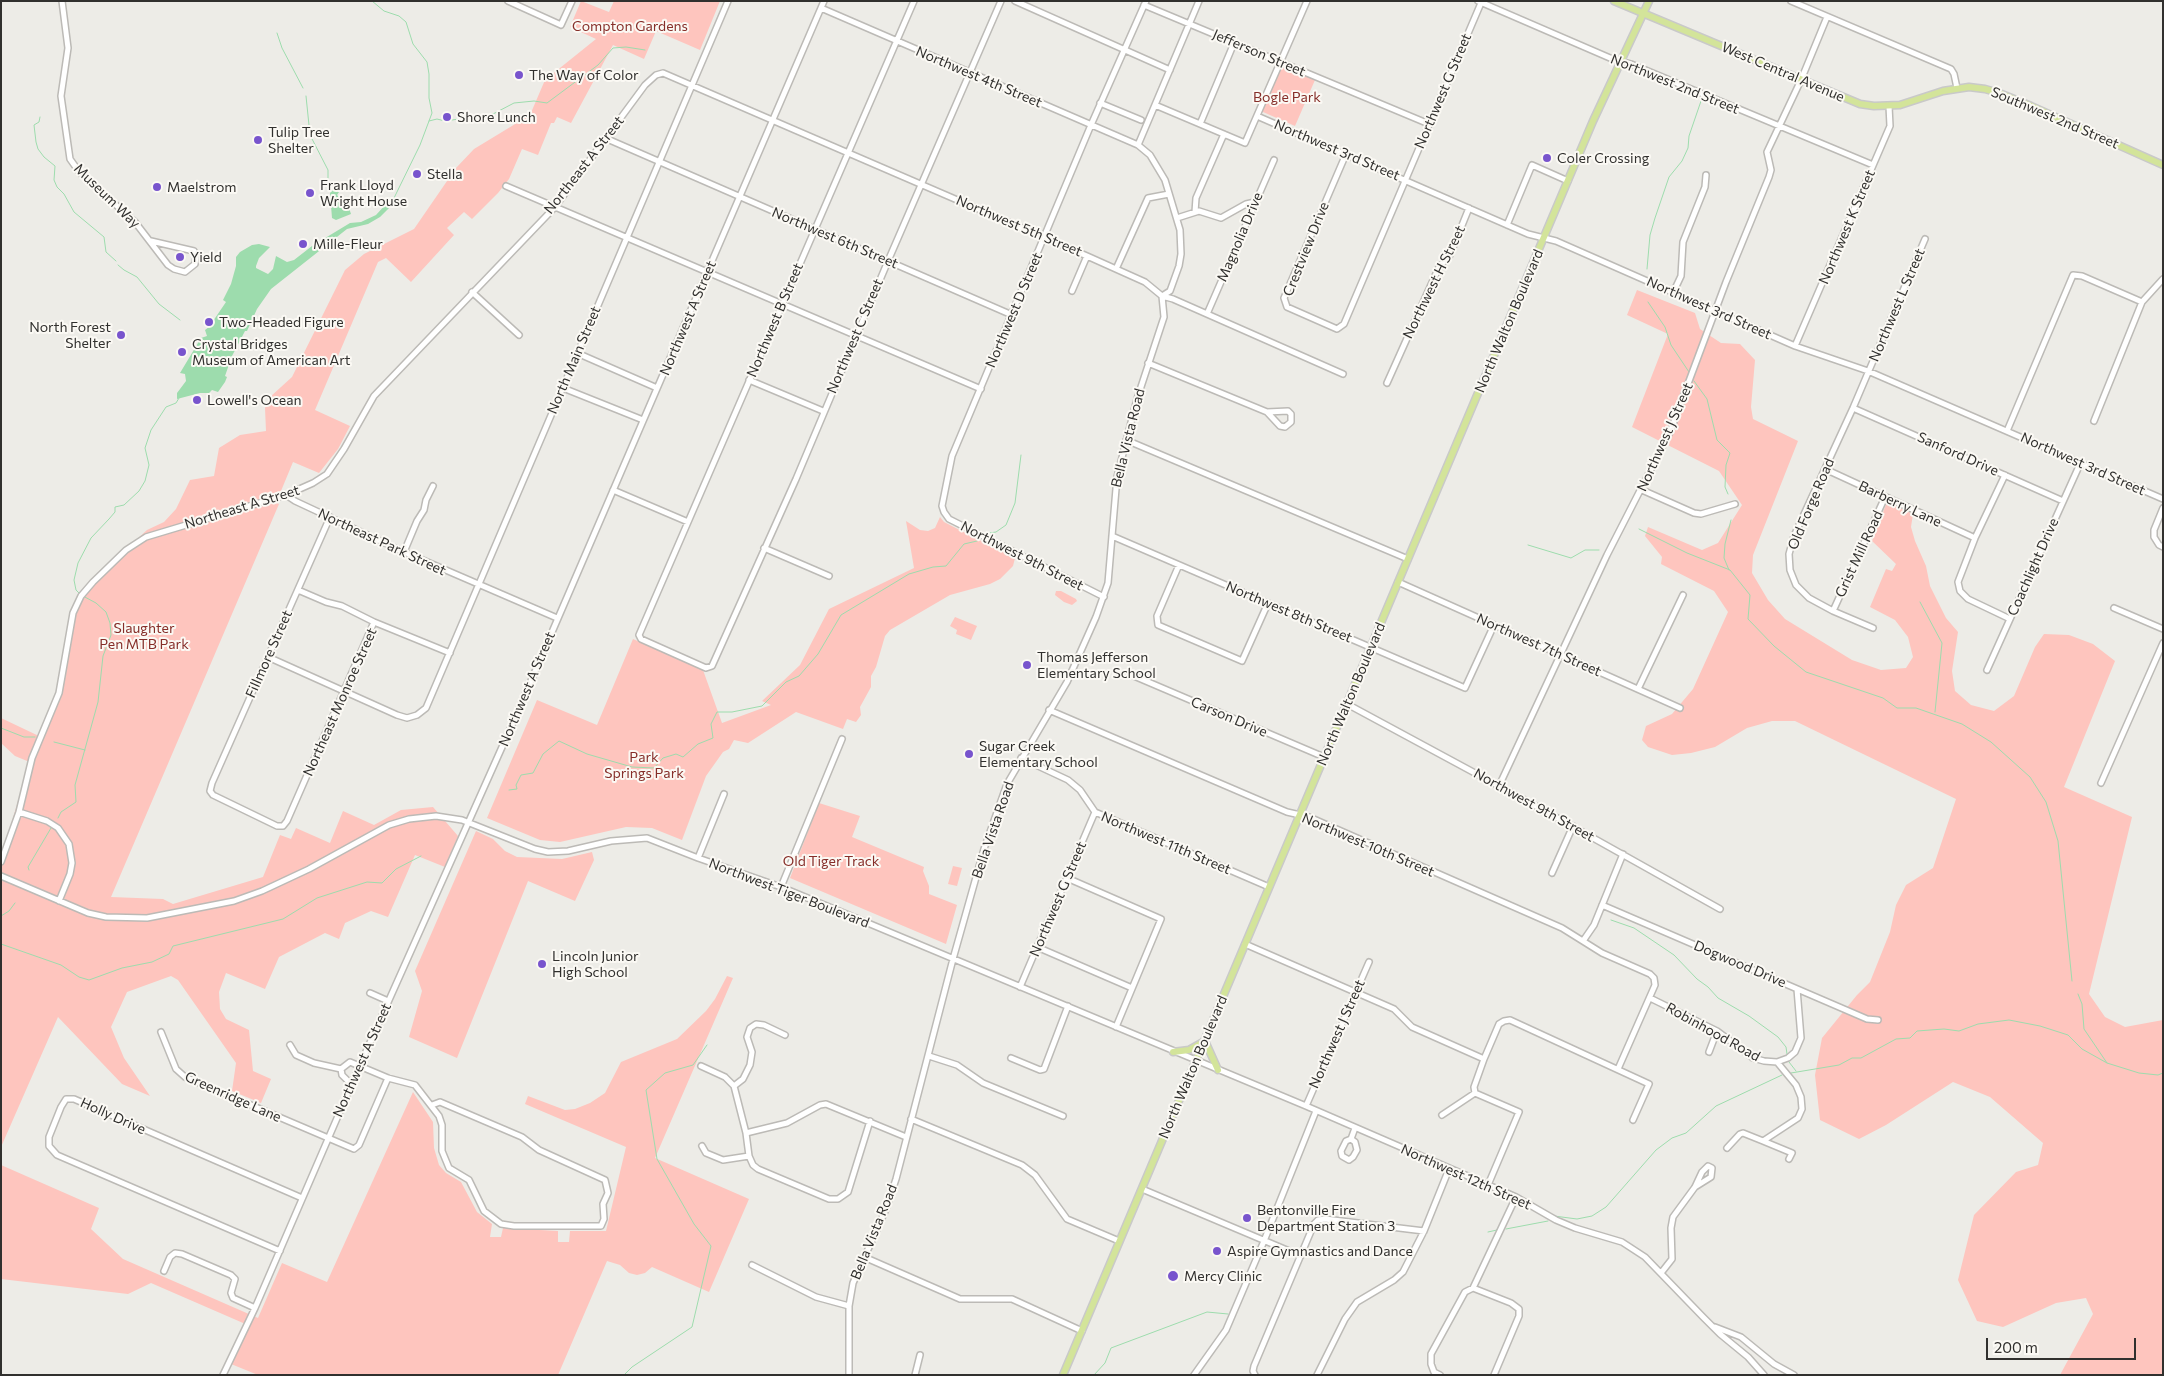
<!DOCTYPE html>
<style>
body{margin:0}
#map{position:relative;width:2164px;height:1376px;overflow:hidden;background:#edece7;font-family:Commissioner,sans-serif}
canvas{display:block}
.frame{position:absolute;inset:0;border:2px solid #31302e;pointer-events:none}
.scale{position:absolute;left:1986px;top:1338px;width:150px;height:22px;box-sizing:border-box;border:2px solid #31302e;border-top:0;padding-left:6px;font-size:15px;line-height:18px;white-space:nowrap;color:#31302e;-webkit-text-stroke:4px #fbf9f4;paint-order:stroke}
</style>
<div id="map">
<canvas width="2164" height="1376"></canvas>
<div class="frame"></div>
<div class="scale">200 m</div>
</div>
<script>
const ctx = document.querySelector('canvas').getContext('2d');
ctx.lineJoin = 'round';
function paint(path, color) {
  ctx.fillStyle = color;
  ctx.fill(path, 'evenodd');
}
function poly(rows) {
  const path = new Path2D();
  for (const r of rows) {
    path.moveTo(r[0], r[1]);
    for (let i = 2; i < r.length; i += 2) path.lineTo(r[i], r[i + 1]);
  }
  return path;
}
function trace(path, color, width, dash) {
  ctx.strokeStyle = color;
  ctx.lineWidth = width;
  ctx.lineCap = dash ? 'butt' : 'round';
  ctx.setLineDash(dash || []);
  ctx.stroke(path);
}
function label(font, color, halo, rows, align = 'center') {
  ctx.font = font + ' Commissioner,sans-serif';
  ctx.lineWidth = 4;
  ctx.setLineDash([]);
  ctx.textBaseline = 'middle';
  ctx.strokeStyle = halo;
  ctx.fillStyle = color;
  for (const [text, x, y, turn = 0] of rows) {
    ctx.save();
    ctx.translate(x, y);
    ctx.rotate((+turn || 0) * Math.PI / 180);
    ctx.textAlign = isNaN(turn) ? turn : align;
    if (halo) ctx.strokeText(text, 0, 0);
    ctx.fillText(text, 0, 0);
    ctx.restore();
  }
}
paint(poly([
 [581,1,609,12,614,1,720,1,700,50,656,31,644,59,613,45,571,123,557,117,554,123,551,123,538,155,522,149,509,179,498,193,472,219,464,212,447,228,454,235,411,282,386,258,378,262,315,410,350,426,338,449,319,473,293,462,276,503,279,504,111,897,163,899,173,904,263,877,280,835,291,839,296,828,330,843,343,811,374,825,401,810,433,807,458,836,445,867,415,855,388,917,371,911,345,923,339,939,325,933,279,957,265,989,226,973,219,992,220,1009,226,1019,249,1030,253,1071,271,1079,261,1103,232,1091,236,1063,178,980,171,976,127,992,111,1027,124,1058,150,1096,122,1084,58,1017,1,1147,1,858,19,798,25,799,23,795,32,763,15,756,1,743,1,718,41,737,59,693,76,608,91,582,147,530,164,522,176,509,190,480,214,476,219,448,240,435,266,431,265,408,270,397,292,377,345,270,364,254,414,229,456,168,474,149,530,115,545,80,596,39,570,27],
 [1282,66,1315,80,1295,126,1263,112,1262,110],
 [1637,290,1695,313,1700,329,1721,343,1740,344,1755,360,1751,407,1753,419,1798,441,1753,555,1752,573,1768,600,1785,619,1852,660,1881,670,1906,668,1913,657,1908,637,1895,620,1870,607,1886,569,1892,571,1896,564,1872,541,1887,502,1913,514,1911,527,1915,541,1926,566,1930,586,1946,618,1958,632,1952,671,1955,691,1971,705,1994,711,2014,696,2035,647,2044,634,2069,635,2093,644,2115,661,2064,787,2132,817,2089,994,2105,1017,2125,1027,2163,1020,2163,1375,2060,1375,2093,1314,2086,1298,2056,1303,2003,1327,1977,1321,1958,1280,1974,1215,2016,1172,2038,1165,2043,1143,1990,1097,1953,1082,1886,1125,1859,1139,1820,1120,1815,1075,1822,1038,1857,995,1870,982,1890,932,1896,905,1906,885,1933,868,1956,799,1795,721,1772,721,1747,728,1715,747,1691,753,1672,755,1648,747,1642,740,1646,726,1672,714,1693,689,1728,612,1714,591,1661,564,1662,557,1645,536,1648,527,1702,550,1718,543,1742,505,1719,471,1632,427,1668,334,1627,315],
 [940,517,944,522,1015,558,1013,566,1000,579,990,584,950,595,890,630,885,636,876,667,871,676,871,687,860,707,861,715,856,722,847,719,843,729,796,712,748,743,734,740,729,749,723,752,706,776,682,840,652,828,626,827,560,842,540,840,487,818,537,700,597,725,633,639,703,670,722,723,771,705,762,701,800,665,829,609,914,568,906,521,920,530,928,531,935,528],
 [1056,591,1061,591,1076,599,1077,601,1072,605,1064,602,1055,595],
 [955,617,977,626,971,640,956,634,957,630,950,626],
 [819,803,860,816,852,837,924,867,923,871,929,886,929,894,957,905,946,944,790,878],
 [476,831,493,839,505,851,517,857,562,859,592,852,594,860,575,901,528,881,457,1058,409,1037,422,991,415,971],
 [953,866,962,868,957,886,948,884],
 [727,976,733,978,655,1158,749,1199,709,1292,652,1267,645,1273,637,1275,629,1273,620,1265,607,1261,558,1375,258,1375,231,1364,250,1326,151,1283,128,1294,1,1279,1,1165,99,1208,91,1229,123,1259,258,1318,282,1263,327,1282,413,1092,433,1122,434,1148,439,1165,446,1173,461,1182,477,1212,492,1224,490,1237,501,1237,503,1228,558,1231,558,1242,569,1242,570,1231,606,1231,626,1147,525,1104,528,1096,565,1110,575,1109,590,1103,605,1093,621,1062,677,1039,706,1011,715,999]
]), '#fec5be');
paint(poly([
 [332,191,339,192,337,195,349,208,351,214,336,220,332,218,330,193],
 [387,203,393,204,380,217,368,224,347,229,271,289,257,309,247,331,245,331,232,356,225,376,227,377,225,382,218,392,212,390,209,393,200,393,177,399,177,393,186,381,185,374,180,373,201,338,207,336,205,330,209,327,226,302,223,300,231,284,236,266,236,257,240,252,252,245,259,244,270,247,259,258,256,266,256,268,268,274,273,269,276,256,287,262,294,260,312,246,350,223,361,222,376,215]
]), '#9ddcad');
trace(poly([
 [372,1,384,11,399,16,406,22,413,44,427,62,429,74,429,98,432,113,420,145,394,198,389,204],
 [277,33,282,48,303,88],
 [306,96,310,135,328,170,328,183,332,191],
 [40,117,39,122,34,125,36,142,38,149,44,157,55,166,54,180,57,187,64,194,74,212,104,237,106,252,116,261],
 [429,121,437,119,445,121,493,114,514,103,534,101,547,103,598,65,613,48,626,47,645,50],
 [118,265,124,270,137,277,159,304,180,320],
 [1647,269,1650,235,1655,218,1669,177,1682,161,1688,148,1689,136,1701,101],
 [1648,302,1665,327,1671,345,1689,372],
 [1694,381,1707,399,1717,440,1730,453,1726,465,1725,487,1728,494],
 [1639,529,1687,553,1730,570,1750,595,1748,619,1774,646,1806,672,1883,698,1897,708,1916,708,1962,724,1991,742,2030,777,2046,802,2058,841,2072,981],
 [989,533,996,532,1006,525,1015,503,1021,455],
 [1528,545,1571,558,1585,550,1599,550],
 [1729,570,1724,558,1725,544,1731,520],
 [80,594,76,590,74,580,78,563,91,538,109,519,115,512,115,507,124,505,139,491,145,481,149,465,145,448,151,430,166,407,176,403,179,398],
 [1920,602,1942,643,1935,712],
 [1,728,24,737,35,737],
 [54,742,85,750],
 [509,790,517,789,516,785,521,775,533,773,543,754,559,741,587,754,632,767,654,768,663,758,676,754,683,757,698,744,713,738,711,724,717,712,732,712,762,706,786,682,799,676,818,654,841,615,909,574,933,567,946,566,964,544,977,541],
 [58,818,61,812,76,802,75,785,98,702,103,656,111,635,110,623,106,612,96,603,83,596],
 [29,870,28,867,51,828],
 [1,916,9,911,15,903],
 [1611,920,1634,928,1674,955,1697,979,1708,987,1718,998,1749,1016,1778,1037,1786,1047,1787,1054],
 [1,944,61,965,79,977,89,980,122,968,152,962,169,954,173,946,283,919,317,898,367,882,382,883,396,869,421,856],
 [2078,994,2082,1004,2084,1029,2107,1063],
 [1789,1062,1796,1071],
 [1791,1073,1839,1065,1852,1058,1861,1058,1896,1039,1910,1038,1917,1031,1944,1029,1959,1031,1978,1024,2009,1020,2040,1026,2068,1035,2082,1049,2107,1063,2139,1073,2158,1075,2163,1073],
 [1554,1216,1577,1219,1592,1216,1606,1207,1656,1150,1672,1138,1686,1133,1716,1106,1782,1075],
 [1506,1229,1548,1221],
 [1488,1232,1497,1230],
 [624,1375,632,1367,692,1327,711,1246,694,1224,657,1159,646,1090,665,1073,693,1065,707,1045],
 [1094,1375,1105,1363,1111,1348,1207,1312,1228,1314]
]), '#9ddcad', 1);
const minor = poly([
 [62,1,68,48,61,96,70,159,80,173,135,222,168,265,174,269,185,272,195,264,196,257,194,251,151,241],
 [508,1,561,25,572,1],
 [914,1,639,635,641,639,706,668,712,666,796,479,888,261,1001,1],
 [1015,1,1170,70],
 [1478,1,1610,58,1631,64,1873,165],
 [1791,1,1951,69,1954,74,1957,88],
 [1144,5,1429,124],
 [821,8,1138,145,1150,155,1165,180,1180,230,1181,254,1179,266,1170,291,1162,296],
 [1100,103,1141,120],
 [1155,105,1245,143,1307,1],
 [1257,116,1528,234,1556,241,1795,346,1868,371,2163,499],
 [1200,124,1234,43],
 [605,138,1012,315],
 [1138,145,1199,1],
 [1346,154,1284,298,1287,307,1337,329,1344,324,1481,3],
 [506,186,981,389],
 [1195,212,1196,198,1224,134],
 [1177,218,1199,211,1221,218,1246,204,1255,202],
 [1507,225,1532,165,1568,181],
 [1116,269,1148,198,1169,194],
 [1072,291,1087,256],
 [472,292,519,335],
 [1673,293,1681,276,1683,242,1705,187,1706,175],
 [1207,314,1274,160],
 [1795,346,1890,126,1889,106],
 [577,353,657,388],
 [1148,363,1267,412,1280,426,1285,427,1291,422,1291,414,1288,411,1267,412],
 [749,380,823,411],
 [1387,383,1439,267,1450,255,1469,208],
 [563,388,643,420],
 [1853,408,2063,501],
 [2094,421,2142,302,2163,279],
 [2007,431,2073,275,2082,276,2142,302],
 [1126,440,1408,559],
 [1825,469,1975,538],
 [2005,475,1975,538,1958,582,1960,591,1968,599,2010,619],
 [613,490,688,522],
 [1642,490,1694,513,1701,514,1735,504],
 [286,495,295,501,404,552,557,618],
 [2163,508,2154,530,2154,537,2159,545,2163,547],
 [330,517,212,783,210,791,213,795,277,826,283,826,287,821,374,622],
 [1112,536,1465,688,1494,625],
 [764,548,829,576],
 [404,552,417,521,424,510,426,500,433,486],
 [1179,565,1157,616,1158,625,1242,661,1268,603],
 [1398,582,1680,708],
 [298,590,326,602,342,606,374,622,450,653],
 [1104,597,949,519,944,512,942,506,952,456,1091,125,1146,1],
 [2114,608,2163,629],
 [1833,611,1885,497],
 [1873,628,1833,611,1809,598,1796,585,1790,570,1789,554,1794,536,1853,408,1925,239],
 [268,657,397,715,407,718,417,715,426,708,728,1],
 [1987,670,2080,464],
 [1134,676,1324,757],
 [1638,689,1683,595],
 [1347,704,1536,806,1720,909],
 [1049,710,1287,812,1309,817,1562,928,1602,953,1650,974,1654,978,1655,985,1618,1069],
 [1021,758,1068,780,1080,790,1095,812,1269,887],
 [2101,783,2163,643],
 [1499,786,1607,555,1670,432,1726,282,1769,177,1771,170,1767,152,1801,80,1827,17],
 [19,812,47,821,58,828,69,844,72,863,70,874,59,901],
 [698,858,724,794],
 [1,862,19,812,32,758,59,693,73,613,81,596,93,582,126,550,146,537,286,495,313,483,327,474,344,449,374,396,555,207,645,85,656,75,663,73,1087,256,1145,282,1162,296,1173,299,1343,374],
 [1552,873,1573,826],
 [1,876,88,913,106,917,147,918,234,901,262,891,309,869,389,825,409,819,436,816,462,820,535,849,548,852,568,851,611,841,647,838,698,858,781,887,863,921,1306,1106,1516,1197,1556,1220,1575,1228,1622,1242,1645,1257,1703,1317,1720,1334,1748,1357,1764,1375],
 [1067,878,1161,919,1116,1027],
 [781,887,842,739],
 [1602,905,1867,1019,1878,1020],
 [1583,941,1594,925,1623,854],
 [1245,944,1394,1009,1412,1027,1484,1059],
 [1037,947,1132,988],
 [1020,987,1095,812],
 [370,993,388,1001],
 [1650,998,1717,1031,1753,1058,1764,1061,1777,1062,1796,1085,1801,1097,1802,1109,1798,1118,1763,1141,1743,1133,1740,1134,1727,1148],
 [161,1032,176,1069,185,1077,354,1149,359,1145,388,1078],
 [290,1045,296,1055,314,1063,341,1069],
 [1709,1052,1717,1031],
 [929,1056,957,1065,983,1083,1063,1116],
 [1011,1058,1040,1070,1044,1069,1068,1006],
 [1777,1062,1788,1058,1795,1052,1801,1038,1797,989],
 [701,1066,725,1077,734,1086,746,1133,749,1156,753,1165,758,1169,829,1199,838,1199,848,1192,870,1121],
 [351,1084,342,1075,341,1069,350,1062,388,1078,415,1085,439,1116,442,1125,442,1151,449,1168,469,1180,484,1211,501,1224,514,1226,601,1226,604,1219,603,1204,608,1193,605,1180,539,1150,522,1137,440,1102,432,1105],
 [734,1086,743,1079,750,1065,752,1052,747,1037,750,1028,756,1024,764,1025,785,1035],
 [1306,1106,1369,962],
 [1442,1115,1475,1093],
 [911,1119,1022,1165,1035,1175,1067,1219,1119,1241],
 [746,1133,787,1123,820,1105,826,1104,906,1137],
 [1351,1139,1355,1142,1357,1150,1353,1157,1349,1160,1342,1156,1341,1151,1346,1141,1351,1139,1355,1128],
 [1763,1141,1792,1153,1789,1159],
 [702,1146,706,1153,723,1160,749,1156],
 [1488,1185,1519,1112,1475,1093,1474,1087,1484,1059,1499,1024,1504,1021,1510,1020,1649,1084,1633,1120],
 [1142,1189,1301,1256],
 [280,1251,57,1155,49,1146,49,1137,61,1107,66,1099,74,1099,302,1198],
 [864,1257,960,1299,1012,1299,1082,1331],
 [752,1265,816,1297,849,1306],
 [164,1271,170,1257,175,1253,182,1254,231,1275,235,1279,231,1293,233,1298,255,1308],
 [1661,1273,1672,1259,1671,1228,1673,1217,1695,1187,1702,1172,1708,1166,1712,1168,1711,1177,1695,1187],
 [1473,1288,1516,1197],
 [1715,1327,1741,1337,1774,1364,1794,1375],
 [223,1375,255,1308,360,1065,515,718,824,1],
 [849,1375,849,1306,853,1283,886,1209,896,1179,953,959,984,849,1007,784,1067,682,1096,617,1108,583,1117,477,1137,399,1164,317,1162,296],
 [915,1375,920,1355],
 [1194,1375,1226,1330,1264,1241,1316,1111],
 [1255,1375,1253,1371,1254,1366,1314,1224,1318,1220,1325,1219,1424,1231],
 [1317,1375,1345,1319,1357,1302,1394,1280,1403,1272,1424,1231,1449,1169],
 [1440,1375,1434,1372,1431,1364,1431,1354,1465,1292,1473,1288,1511,1303,1519,1309,1519,1316,1494,1375]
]);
const major = poly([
 [1614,1,1860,104,1874,106,1900,105,1943,91,1969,87,1985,89,1999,93,2031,106,2163,165],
 [1173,1052,1189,1050,1205,1041,1218,1070],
 [1063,1375,1593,121,1649,1]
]);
trace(minor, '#bcbab6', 8);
trace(major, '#c9c9c9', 9);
trace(minor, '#fff', 5);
trace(major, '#d3e49a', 6);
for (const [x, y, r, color] of [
 [519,75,5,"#7854cd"],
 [447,117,5,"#7854cd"],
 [258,140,5,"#7854cd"],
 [1547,158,5,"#7854cd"],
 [417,174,5,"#7854cd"],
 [157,187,5,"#7854cd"],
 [310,193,5,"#7854cd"],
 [303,244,5,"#7854cd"],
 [180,257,5,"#7854cd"],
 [209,322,5,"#7854cd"],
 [121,335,5,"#7854cd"],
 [182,352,5,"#7854cd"],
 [197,400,5,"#7854cd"],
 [1027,665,5,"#7854cd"],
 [969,754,5,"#7854cd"],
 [542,964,5,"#7854cd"],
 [1247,1218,5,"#7854cd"],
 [1217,1251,5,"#7854cd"],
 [1173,1276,6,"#7854cd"]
]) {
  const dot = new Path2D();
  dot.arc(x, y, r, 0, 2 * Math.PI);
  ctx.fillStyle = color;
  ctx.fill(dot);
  trace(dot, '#fbf9f4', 2);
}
label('14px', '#862e29', '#fbf9f4', [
 ["Compton Gardens",630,26],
 ["Bogle Park",1287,97],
 ["Slaughter",144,628],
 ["Pen MTB Park",144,644],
 ["Park",644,757],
 ["Springs Park",644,773],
 ["Old Tiger Track",831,861]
]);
label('14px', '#31302e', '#fbf9f4', [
 ["Jefferson Street",1259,53,23],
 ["West Central Avenue",1783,72,23],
 ["Northwest 4th Street",979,77,23],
 ["Northwest 2nd Street",1675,84,22],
 ["Northwest G Street",1443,91,-67],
 ["Southwest 2nd Street",2055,118,23],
 ["Northwest 3rd Street",1337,150,23],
 ["Northeast A Street",584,165,-52],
 ["Museum Way",107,196,44],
 ["Northwest 5th Street",1019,226,23],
 ["Northwest K Street",1847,227,-67],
 ["Magnolia Drive",1240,237,-67],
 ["Northwest 6th Street",835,238,23],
 ["Crestview Drive",1306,249,-68],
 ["Northwest H Street",1434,282,-64],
 ["Northwest L Street",1897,305,-67],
 ["Northwest 3rd Street",1709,308,24],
 ["Northwest D Street",1014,310,-67],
 ["Northwest A Street",688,318,-67],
 ["Northwest B Street",775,320,-67],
 ["North Walton Boulevard",1509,321,-67],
 ["Northwest C Street",855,336,-67],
 ["North Main Street",574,360,-67],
 ["Northwest J Street",1665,437,-66],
 ["Bella Vista Road",1128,438,-76],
 ["Sanford Drive",1958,454,24],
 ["Northwest 3rd Street",2083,464,24],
 ["Old Forge Road",1811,504,-67],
 ["Barberry Lane",1900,504,25],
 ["Northeast A Street",242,507,-17],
 ["Northeast Park Street",382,542,25],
 ["Grist Mill Road",1859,554,-65],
 ["Northwest 9th Street",1022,556,27],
 ["Coachlight Drive",2033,567,-66],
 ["Northwest 8th Street",1289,612,23],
 ["Northwest 7th Street",1539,645,24],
 ["Fillmore Street",269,654,-66],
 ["Northwest A Street",527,689,-67],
 ["North Walton Boulevard",1351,694,-67],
 ["Northeast Monroe Street",340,702,-66],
 ["Carson Drive",1229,717,23],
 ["Northwest 9th Street",1534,805,29],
 ["Bella Vista Road",993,830,-71],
 ["Northwest 11th Street",1166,843,23],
 ["Northwest 10th Street",1368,845,23],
 ["Northwest Tiger Boulevard",789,893,21],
 ["Northwest G Street",1058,899,-67],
 ["Dogwood Drive",1740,964,23],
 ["Robinhood Road",1713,1032,29],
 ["Northwest J Street",1337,1034,-66],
 ["Northwest A Street",362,1060,-66],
 ["North Walton Boulevard",1193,1067,-67],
 ["Greenridge Lane",233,1097,24],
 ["Holly Drive",113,1116,24],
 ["Northwest 12th Street",1466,1177,24],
 ["Bella Vista Road",874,1232,-68]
]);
label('14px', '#31302e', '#fbf9f4', [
 ["The Way of Color",529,75],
 ["Shore Lunch",457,117],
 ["Tulip Tree",268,132],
 ["Shelter",268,148],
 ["Coler Crossing",1557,158],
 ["Stella",427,174],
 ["Frank Lloyd",320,185],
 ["Wright House",320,201],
 ["Maelstrom",167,187],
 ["Mille-Fleur",313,244],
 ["Yield",190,257],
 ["Two-Headed Figure",219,322],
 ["North Forest",111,327,"right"],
 ["Shelter",111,343,"right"],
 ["Crystal Bridges",192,344],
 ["Museum of American Art",192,360],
 ["Lowell's Ocean",207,400],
 ["Thomas Jefferson",1037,657],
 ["Elementary School",1037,673],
 ["Sugar Creek",979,746],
 ["Elementary School",979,762],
 ["Lincoln Junior",552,956],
 ["High School",552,972],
 ["Bentonville Fire",1257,1210],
 ["Department Station 3",1257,1226],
 ["Aspire Gymnastics and Dance",1227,1251],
 ["Mercy Clinic",1184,1276]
], 'left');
</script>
